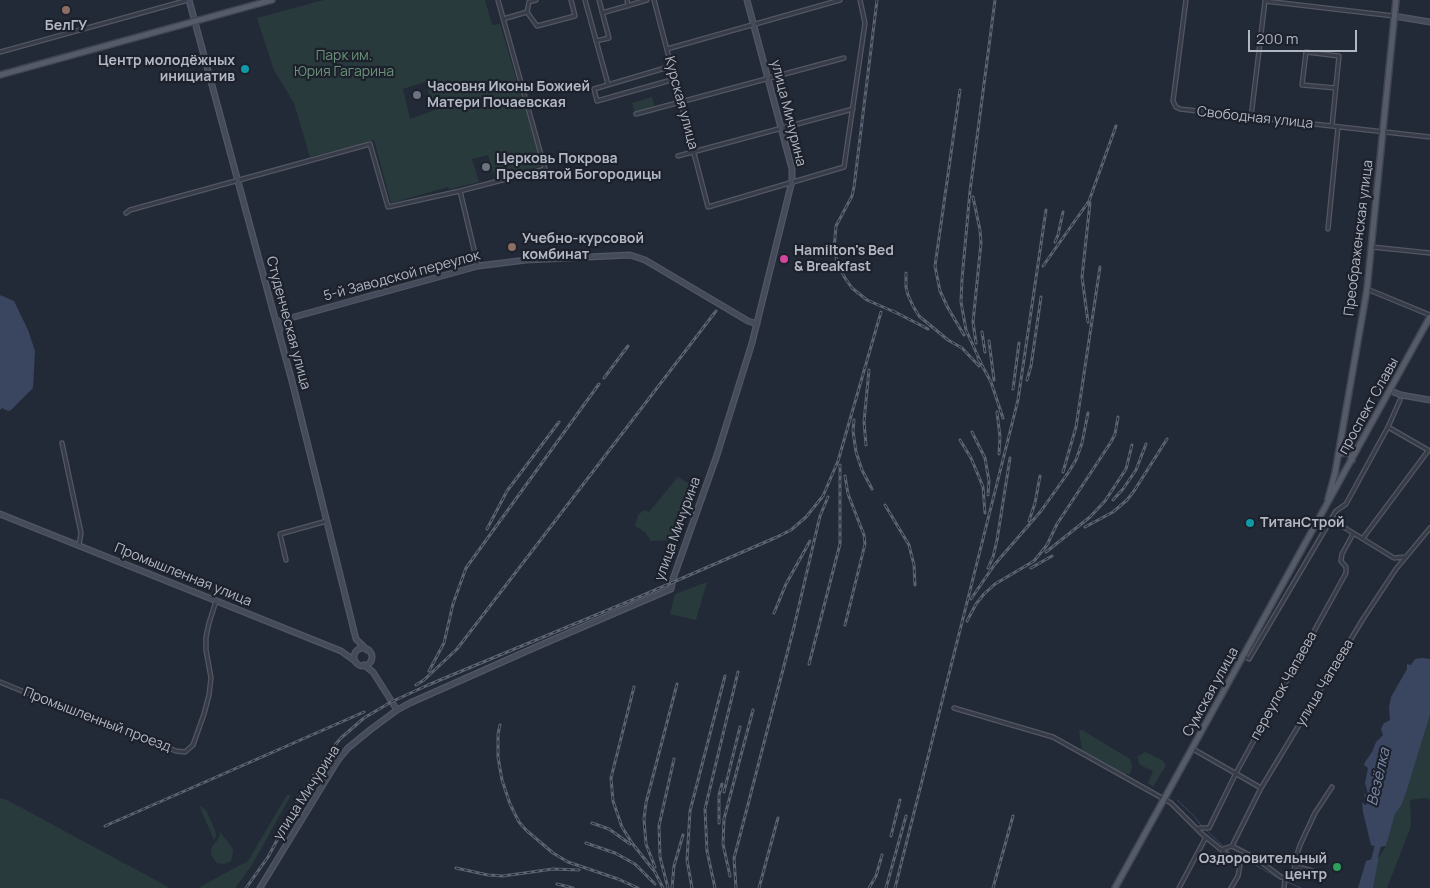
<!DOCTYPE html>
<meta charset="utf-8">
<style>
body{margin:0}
#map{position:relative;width:1430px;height:888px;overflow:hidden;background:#232a37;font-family:Manrope,sans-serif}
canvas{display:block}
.scale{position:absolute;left:1248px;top:30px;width:109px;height:22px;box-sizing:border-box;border:2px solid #b2b7c4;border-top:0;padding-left:6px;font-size:15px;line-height:18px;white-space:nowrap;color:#b2b7c4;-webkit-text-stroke:4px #1c212c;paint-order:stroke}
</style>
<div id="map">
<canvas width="1430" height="888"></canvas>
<div class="scale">200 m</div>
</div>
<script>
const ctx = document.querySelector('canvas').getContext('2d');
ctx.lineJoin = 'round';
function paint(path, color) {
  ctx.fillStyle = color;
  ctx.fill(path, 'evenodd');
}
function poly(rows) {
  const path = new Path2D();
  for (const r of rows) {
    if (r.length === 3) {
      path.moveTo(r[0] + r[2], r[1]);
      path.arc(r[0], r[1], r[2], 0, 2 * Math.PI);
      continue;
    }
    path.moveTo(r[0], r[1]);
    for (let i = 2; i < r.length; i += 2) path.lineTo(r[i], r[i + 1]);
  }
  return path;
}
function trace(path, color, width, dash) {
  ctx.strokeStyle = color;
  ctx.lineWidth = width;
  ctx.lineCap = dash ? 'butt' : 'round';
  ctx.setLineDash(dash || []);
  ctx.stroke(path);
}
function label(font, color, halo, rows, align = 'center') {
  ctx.font = font + ' Manrope,sans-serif';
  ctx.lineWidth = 4.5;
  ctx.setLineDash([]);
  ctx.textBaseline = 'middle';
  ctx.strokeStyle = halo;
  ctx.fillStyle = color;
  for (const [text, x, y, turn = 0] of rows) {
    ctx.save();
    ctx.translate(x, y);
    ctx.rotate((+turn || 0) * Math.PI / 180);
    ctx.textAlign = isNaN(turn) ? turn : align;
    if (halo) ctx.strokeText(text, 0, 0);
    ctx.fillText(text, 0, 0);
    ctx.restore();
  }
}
paint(poly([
 [324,0,485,0,492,25,500,24,501,27,542,166,495,178,488,155,472,159,479,182,450,189,448,187,391,203,374,140,310,157,294,103,274,70,257,18],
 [425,82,435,110,410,119,403,89],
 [652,97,655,107,635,113,632,103],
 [678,477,694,487,676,534,673,540,651,541,645,532,635,526,638,515,644,510,649,512],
 [707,582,696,620,670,614,675,594],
 [1430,715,1430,799,1424,798,1410,800,1411,826,1387,888,1373,888,1379,857,1386,846,1395,814,1401,806,1406,793],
 [1082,730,1130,759,1132,766,1130,774,1123,774,1082,750,1079,731],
 [1145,752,1162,760,1166,765,1153,787,1148,783,1153,771,1140,765,1137,757],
 [287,795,291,795,252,865,235,888,198,888,248,861],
 [0,798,7,800,170,888,0,888],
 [199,805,206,810,215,830,216,836,214,840],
 [220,832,233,849,233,852,231,861,224,864,217,863,211,855,212,847,219,838]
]), '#293a3c');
paint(poly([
 [0,295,14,301,28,330,35,351,33,388,11,410,8,411,2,408,0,410],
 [1422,658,1430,659,1430,715,1406,793,1401,806,1395,814,1386,846,1377,847,1371,845,1363,812,1362,802,1365,805,1367,804,1364,794,1367,795,1368,794,1365,783,1368,768,1364,765,1365,762,1372,752,1376,742,1383,735,1381,729,1384,723,1390,720,1389,707,1391,697,1407,669,1407,664,1411,665,1415,659],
 [1379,857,1373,888,1358,888,1366,861]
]), '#3a465f');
trace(poly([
 [1177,800,1193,815,1202,826],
 [1205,829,1224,847],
 [1227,850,1233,856,1245,859,1278,878,1301,888]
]), '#3a465f', 1);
trace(poly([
 [1373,865,1379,841]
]), '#3a465f', 6);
const street = poly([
 [585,0,608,84],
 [627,0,628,6],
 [654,0,708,207,844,167,865,23,860,0],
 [1186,0,1173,101,1176,107,1180,109,1430,137],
 [1265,1,1394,16],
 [527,12,529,2,536,0],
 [602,13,647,0],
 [503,19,527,12,537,26,575,16,571,0],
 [596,41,609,38,599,0],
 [667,49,840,0],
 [0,52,188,0],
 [672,66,594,89,597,101,675,79],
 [636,114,844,58],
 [1251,117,1265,1],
 [1332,126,1339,56,1306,52,1302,85,1336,88],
 [678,156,853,109],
 [460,191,478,266],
 [126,213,130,210,370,144,388,207,460,191,545,169,498,0],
 [1328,229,1338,127],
 [1372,247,1430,253],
 [1367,289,1430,315],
 [1388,427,1428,450],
 [62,443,81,533,79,545],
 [1332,520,1394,558,1405,557],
 [1363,538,1428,451],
 [286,560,280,534,327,521],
 [1244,656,1249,659,1336,511,1346,504,1388,427,1400,400],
 [0,682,49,702,76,711,176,751,185,752,193,745,204,714,209,695,211,678,206,650,206,637,209,623,216,601],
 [954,708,1053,737,1171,803,1202,834,1240,865,1238,876,1231,888],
 [1193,749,1261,788],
 [1197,829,1200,828,1209,828,1236,773,1346,573,1346,567,1341,561,1342,554,1353,534],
 [1232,846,1261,788,1363,619,1396,569,1430,528],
 [1232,846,1257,859,1281,877,1285,878,1291,876,1294,872,1295,861,1300,845,1315,813,1332,787],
 [1223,849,1232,846],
 [1295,866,1316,872],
 [1179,888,1206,837],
 [1284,888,1285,878]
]);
const secondary = poly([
 [189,0,293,385,356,639,367,650],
 [1394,16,1430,22],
 [276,322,478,266,526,260,630,255,645,260,748,321,757,324],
 [279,331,286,319],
 [1391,391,1401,395,1430,400],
 [0,514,341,651,355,661],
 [363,657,9],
 [364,665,373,672,397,710],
 [260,888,338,760,348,748,370,730,397,710,410,703,536,647,671,589,673,579,717,455,752,343,792,181,792,169,747,0]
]);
const primary = poly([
 [0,75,272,0],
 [1338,455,1345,452,1351,456,1352,460],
 [1328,499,1335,473,1367,289,1396,0],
 [1115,888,1430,317]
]);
trace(street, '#525762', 5.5);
trace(secondary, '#525762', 7);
trace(primary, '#404551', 8);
trace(street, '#373c48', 3);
trace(secondary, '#454b5a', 4.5);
trace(primary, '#555b68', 5);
const rail = poly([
 [877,0,854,187,852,196,836,226,834,249,838,265,845,278,852,288,867,300,899,314],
 [960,90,935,266,940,291,948,308,964,335],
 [973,197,980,230,981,243,973,322,976,343],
 [1055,242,1058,235,1063,212],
 [1043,266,1089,201,1116,126],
 [906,273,906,287,908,295,913,306,919,316,948,340,962,348,979,366],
 [893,311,928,329],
 [1088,322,1082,277,1090,203],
 [982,332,985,352],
 [989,341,994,380],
 [978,358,991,382,1003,418],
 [981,363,966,330,961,302,962,279,970,191,995,0],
 [604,378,628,346],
 [1027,380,1031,366,1041,297],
 [1013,389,1019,343],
 [997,412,1000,437,999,454],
 [854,420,853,431,856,452,862,470,872,489],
 [972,432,985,458,989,481,988,495],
 [960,440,971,458,979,477,983,487,985,513],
 [866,445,864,422,869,370],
 [1063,472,1076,427,1100,267],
 [845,476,848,494,864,535,865,544,845,625],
 [1113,500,1123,489,1136,470,1146,444],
 [885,505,909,545,914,565,915,585],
 [1029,521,1035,503,1040,476],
 [1085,527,1113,512,1127,500,1134,491,1167,439],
 [487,529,507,491,559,422],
 [1046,552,1090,517,1105,501,1126,469,1132,445],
 [988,568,993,557,997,540,1010,458],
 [1031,568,1052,556],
 [971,599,995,564,1041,511,1068,473,1076,460,1082,443,1088,413],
 [774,613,786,584,810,541],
 [967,621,976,604,984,594,995,584,1034,561,1047,545,1057,524,1111,442,1115,434,1118,417],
 [809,664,840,544,840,465],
 [429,671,444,643,453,604,466,568,599,384],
 [416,685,424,680,457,649,716,311],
 [634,687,611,778,613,801,622,827,632,843,655,872,663,888],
 [500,725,498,734,498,757,502,780,510,804,519,822,526,830,553,853,568,862,618,879,638,888],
 [724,792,740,727],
 [592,823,609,829,630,844],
 [719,823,719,795,722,784],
 [105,826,364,712],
 [891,836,900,800],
 [586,843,615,853,635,864,655,884],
 [655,867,646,844,644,819,646,803,677,684],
 [456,868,488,875,503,876,553,869,579,870],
 [730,876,723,844,724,819,753,710],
 [557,884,573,888],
 [246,888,268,857,304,790,328,753,341,738,364,718,391,702,428,685,632,600,777,537,791,530,806,517,823,496,838,461,881,312],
 [668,888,660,857,659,826,674,759],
 [672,888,674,866,683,835],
 [692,888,687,860,690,811,725,676],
 [715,888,707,851,705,809,738,672],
 [736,888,734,858,737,847,794,627,820,516,828,497],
 [759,888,778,818],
 [869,888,876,876,882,855],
 [886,888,906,816],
 [895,888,1018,400,1046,210],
 [993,888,1013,816]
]);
trace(rail, '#5b6270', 3);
trace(rail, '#1c212c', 1, [4]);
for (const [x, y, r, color] of [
 [66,10,5,"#8d6e63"],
 [245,69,5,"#0f9aa8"],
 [417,95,5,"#6b7280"],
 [486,167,5,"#6b7280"],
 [512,247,5,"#8d6e63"],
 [784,259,5,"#d1479c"],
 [1250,523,5,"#0f9aa8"],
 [1337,867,5,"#2e9e5b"]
]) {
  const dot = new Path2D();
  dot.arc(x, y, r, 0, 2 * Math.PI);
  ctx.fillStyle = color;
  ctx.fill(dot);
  trace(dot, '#1c212c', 2);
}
label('bold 14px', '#b2b7c4', '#1c212c', [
 ["БелГУ",66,26,"center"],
 ["Центр молодёжных",235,61,"right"],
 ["инициатив",235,77,"right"],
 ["Часовня Иконы Божией",427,87],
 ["Матери Почаевская",427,103],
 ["Церковь Покрова",496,159],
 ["Пресвятой Богородицы",496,175],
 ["Учебно-курсовой",522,239],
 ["комбинат",522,255],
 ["Hamilton's Bed",794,251],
 ["& Breakfast",794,267],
 ["ТитанСтрой",1260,523],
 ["Оздоровительный",1327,859,"right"],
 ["центр",1327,875,"right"]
], 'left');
label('14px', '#6b9278', '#1c212c', [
 ["Парк им.",344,56],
 ["Юрия Гагарина",344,72]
]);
label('14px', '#b2b7c4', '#1c212c', [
 ["Курская улица",681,103,75],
 ["улица Мичурина",788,113,76],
 ["Свободная улица",1255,118,6],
 ["Преображенская улица",1359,238,-83],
 ["5-й Заводской переулок",402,276,-15],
 ["Студенческая улица",288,323,75],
 ["проспект Славы",1369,406,-61],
 ["улица Мичурина",678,529,-70],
 ["Промышленная улица",183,575,22],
 ["улица Чапаева",1325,683,-59],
 ["переулок Чапаева",1284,686,-61],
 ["Сумская улица",1211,692,-61],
 ["Промышленный проезд",97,720,21],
 ["улица Мичурина",307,793,-57]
]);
label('italic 15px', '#7c8baa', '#1c212c', [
 ["Везёлка",1379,777,-77]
]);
</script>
